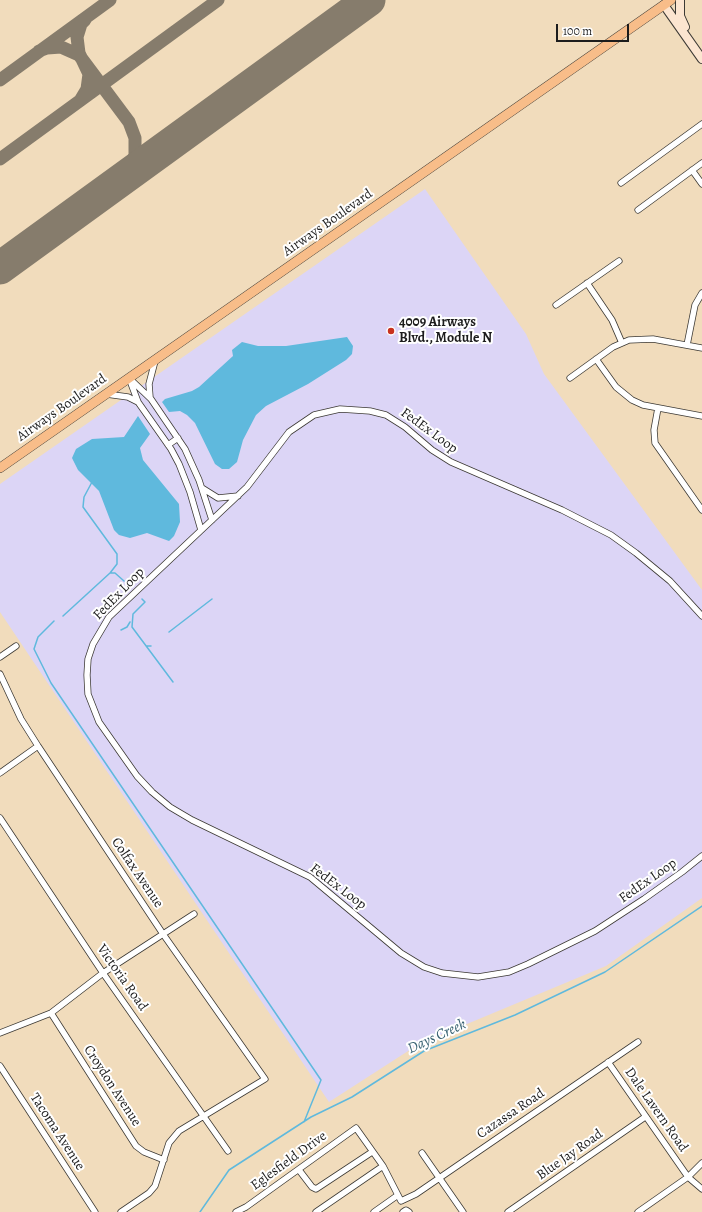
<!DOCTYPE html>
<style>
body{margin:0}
#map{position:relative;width:702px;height:1212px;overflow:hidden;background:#f1dcbc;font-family:Alegreya,serif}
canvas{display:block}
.scale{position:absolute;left:556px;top:24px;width:73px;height:18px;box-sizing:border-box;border:2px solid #1c1c1c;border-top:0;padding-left:5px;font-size:12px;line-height:14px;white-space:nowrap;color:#1c1c1c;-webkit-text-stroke:3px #fff;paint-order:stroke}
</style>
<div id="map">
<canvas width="702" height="1212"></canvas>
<div class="scale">100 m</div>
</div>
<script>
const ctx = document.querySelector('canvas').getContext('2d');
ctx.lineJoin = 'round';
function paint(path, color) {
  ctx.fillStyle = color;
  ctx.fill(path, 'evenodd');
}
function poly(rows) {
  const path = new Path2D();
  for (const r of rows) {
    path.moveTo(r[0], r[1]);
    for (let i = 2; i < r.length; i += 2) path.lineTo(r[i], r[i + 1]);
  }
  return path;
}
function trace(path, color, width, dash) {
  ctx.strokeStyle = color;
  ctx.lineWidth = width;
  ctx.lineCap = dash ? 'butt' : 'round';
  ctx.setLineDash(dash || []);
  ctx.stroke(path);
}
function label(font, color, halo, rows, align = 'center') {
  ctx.font = font + ' Alegreya,serif';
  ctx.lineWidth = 4;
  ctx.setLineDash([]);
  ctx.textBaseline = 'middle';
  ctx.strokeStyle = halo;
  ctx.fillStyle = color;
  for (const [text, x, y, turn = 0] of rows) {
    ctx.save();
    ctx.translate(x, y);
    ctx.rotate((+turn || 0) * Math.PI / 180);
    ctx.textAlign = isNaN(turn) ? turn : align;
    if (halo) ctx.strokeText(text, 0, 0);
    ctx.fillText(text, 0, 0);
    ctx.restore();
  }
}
paint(poly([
 [425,189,526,334,544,374,702,590,702,898,606,966,419,1044,329,1102,0,612,0,484]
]), '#dcd5f6');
paint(poly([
 [347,337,353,346,352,354,346,360,308,384,266,406,256,415,243,440,237,462,229,469,222,469,215,464,195,423,187,415,180,411,169,412,162,402,165,399,192,391,199,387,233,356,232,350,242,342,258,346,286,346],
 [138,416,150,434,140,448,143,460,179,504,180,522,174,536,169,541,147,533,130,538,119,535,114,530,99,491,78,470,72,458,76,449,92,439,124,437]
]), '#5fb9dd');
trace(poly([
 [111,573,115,573,124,581],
 [142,599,145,602,133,614,132,627,173,682],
 [63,616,110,573,117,564,117,554,83,507,84,497,92,482],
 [54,621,38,637,34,649,51,683,321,1080,304,1122],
 [121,630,127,627,130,622],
 [169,632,212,599],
 [146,646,151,646],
 [200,1212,229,1170,311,1117,352,1097,424,1051,515,1015,605,972,702,906]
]), '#5fb9dd', 1.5);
trace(poly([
 [39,51,47,48,61,47,79,55,129,122,135,138,135,155,130,169,123,179],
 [0,80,110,0],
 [81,99,87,89,89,74,79,53,77,37,81,24,85,20],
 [0,159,218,0],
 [0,263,26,249]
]), '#867c6c', 13);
trace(poly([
 [0,268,369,0]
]), '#867c6c', 33);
const minor = poly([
 [692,170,702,184],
 [621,183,702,124],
 [638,210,702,163],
 [587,283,612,320,622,343],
 [556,305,619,261],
 [687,345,695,305,702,293],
 [596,359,616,387,632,400,643,405,702,416],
 [129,378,138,402,171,449,179,464,190,492,201,530],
 [129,378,151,399,185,449,199,480,212,520],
 [570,378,613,347,629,340,653,339,702,348],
 [106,394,128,397,138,402],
 [150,397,149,384,155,361],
 [658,408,654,430,655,443,702,510],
 [168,445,178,438],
 [202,488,218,498,238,496],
 [702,616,670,581,636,553,611,535,562,510,451,462,432,450,405,427,386,415,370,411,340,409,314,415,289,432,247,487,109,617,93,644,88,659,87,675,88,694,99,722,137,776,152,792,170,807,192,820,310,877,401,953,424,967,442,973,478,977,509,972,528,964,595,931,644,899,682,872,702,856],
 [0,657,16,646],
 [0,674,21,719,38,746,163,934,265,1079,179,1131,169,1143,155,1186,149,1193,121,1212],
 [0,773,38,746],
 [0,818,103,973,228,1151],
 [51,1013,136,1146,144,1152,164,1160],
 [0,1033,51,1013,103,973,194,914],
 [608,1062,688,1177,702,1189],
 [0,1066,95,1212],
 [422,1153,463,1212],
 [299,1170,312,1187,316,1189,372,1152],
 [236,1212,246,1207,356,1128,383,1166,401,1201,416,1194,638,1042],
 [316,1212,383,1166],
 [374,1212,398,1195],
 [403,1212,406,1210,409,1212],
 [508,1212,645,1117],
 [638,1212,688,1177,702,1163]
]);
const secondary = poly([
 [680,0,680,16,685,27],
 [664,5,702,59]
]);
const primary = poly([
 [0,468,671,0]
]);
trace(minor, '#3c3934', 7);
trace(secondary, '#3c3934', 10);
trace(primary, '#3c3934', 10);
trace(minor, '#fff', 5.5);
trace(secondary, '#fce5d0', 8);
trace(primary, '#f8bd89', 9);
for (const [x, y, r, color] of [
 [391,331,4,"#c8321e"]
]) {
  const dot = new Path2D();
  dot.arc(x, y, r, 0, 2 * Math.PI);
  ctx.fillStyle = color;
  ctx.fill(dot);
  trace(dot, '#fff', 1.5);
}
label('14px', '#1c1c1c', '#fff', [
 ["Airways Boulevard",328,223,-35],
 ["Airways Boulevard",62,408,-35],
 ["FedEx Loop",429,431,36],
 ["FedEx Loop",119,594,-46],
 ["Colfax Avenue",137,873,56],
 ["FedEx Loop",648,881,-35],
 ["FedEx Loop",338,887,37],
 ["Victoria Road",122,978,55],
 ["Croydon Avenue",112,1086,57],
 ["Dale Lavern Road",656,1110,55],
 ["Cazassa Road",511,1114,-34],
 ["Tacoma Avenue",57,1132,57],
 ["Blue Jay Road",570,1155,-35],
 ["Eglesfield Drive",289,1161,-36]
]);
label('bold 14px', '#1c1c1c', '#fff', [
 ["4009 Airways",399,323],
 ["Blvd., Module N",399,339]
], 'left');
label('italic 15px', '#3a6373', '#fff', [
 ["Days Creek",437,1037,-25]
]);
</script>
